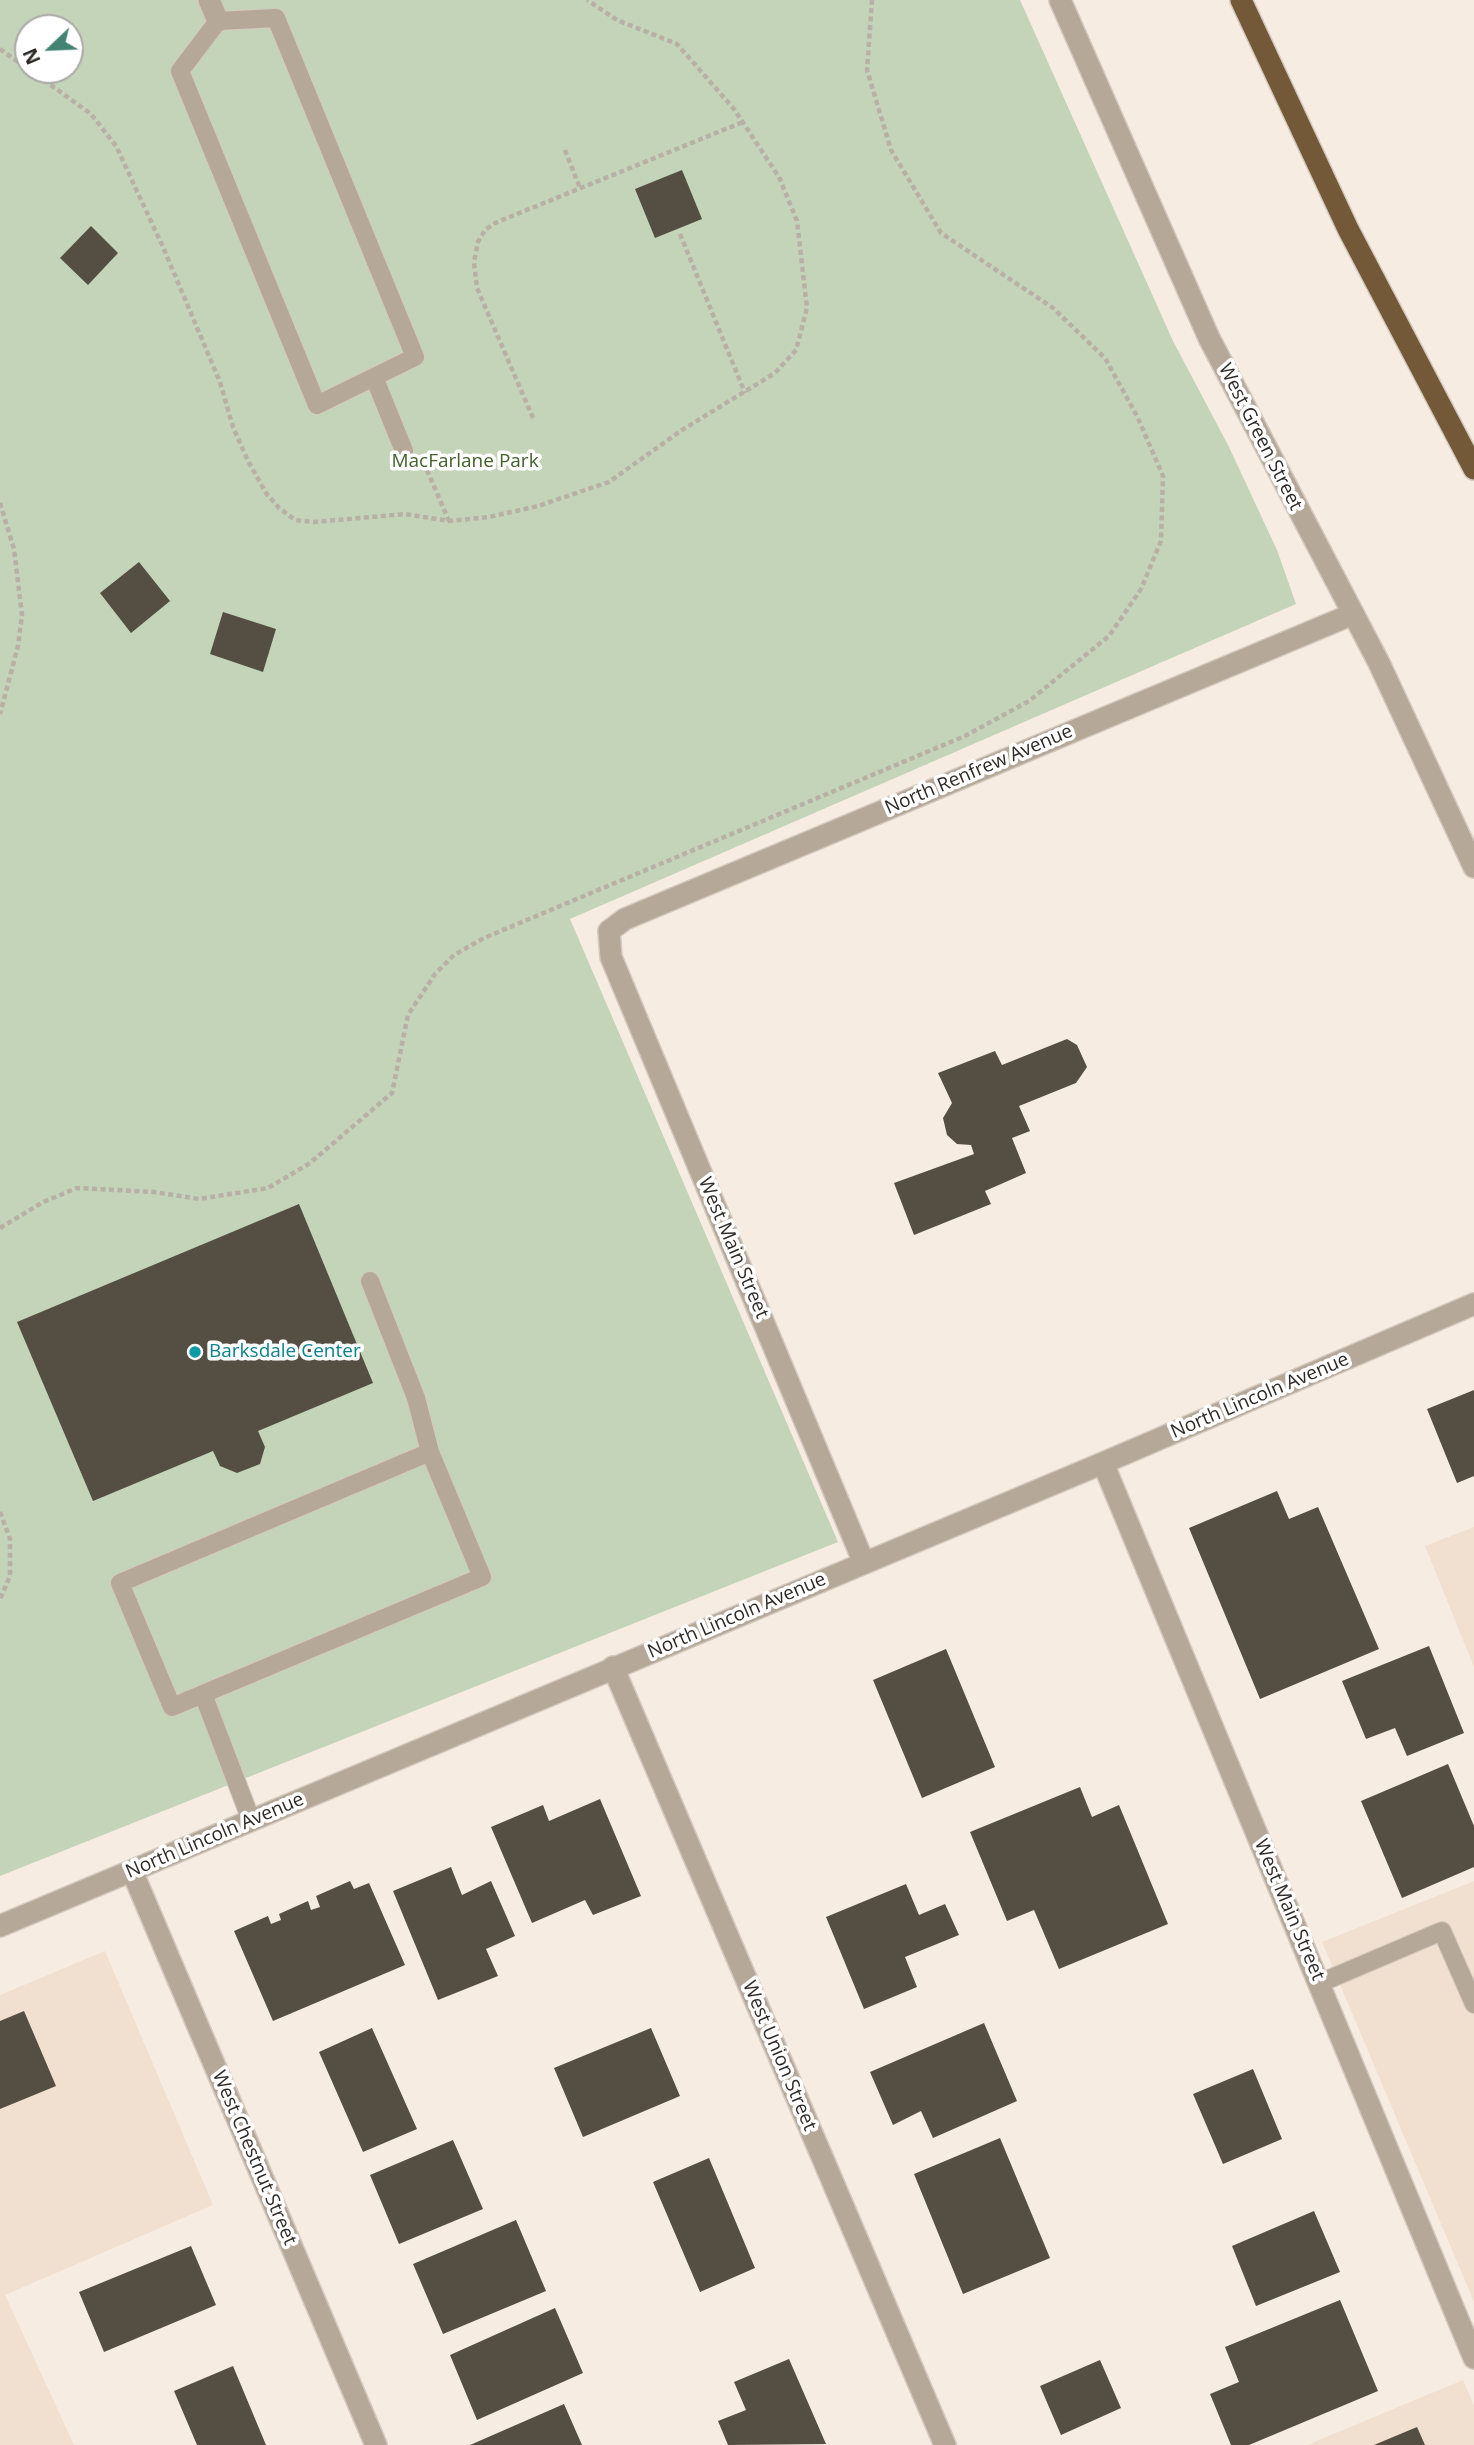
<!DOCTYPE html>
<style>
body{margin:0}
#map{position:relative;width:1474px;height:2445px;overflow:hidden;background:#f7ece1;font-family:"Open Sans",sans-serif}
canvas{display:block}
.north{position:absolute;left:14px;top:14px;width:70px;height:70px;box-sizing:border-box;background:#fff;border:2px solid #aba9a8;border-radius:50%;rotate:247deg;font-size:19px;font-weight:700;line-height:28px;text-align:center;color:#2e2925}
.north::after{content:'';display:block;margin:auto;width:24px;height:32px;background:#438372;clip-path:polygon(50% 0,100% 100%,50% 72%,0 100%)}
</style>
<div id="map">
<canvas width="1474" height="2445"></canvas>
<div class="north">N</div>
</div>
<script>
const ctx = document.querySelector('canvas').getContext('2d');
ctx.lineJoin = 'round';
function paint(path, color) {
  ctx.fillStyle = color;
  ctx.fill(path, 'evenodd');
}
function poly(rows) {
  const path = new Path2D();
  for (const r of rows) {
    path.moveTo(r[0], r[1]);
    for (let i = 2; i < r.length; i += 2) path.lineTo(r[i], r[i + 1]);
  }
  return path;
}
function trace(path, color, width, dash) {
  ctx.strokeStyle = color;
  ctx.lineWidth = width;
  ctx.lineCap = dash ? 'butt' : 'round';
  ctx.setLineDash(dash || []);
  ctx.stroke(path);
}
function label(font, color, halo, rows, align = 'center') {
  ctx.font = font + ' "Open Sans",sans-serif';
  ctx.lineWidth = 7;
  ctx.setLineDash([]);
  ctx.textBaseline = 'middle';
  ctx.strokeStyle = halo;
  ctx.fillStyle = color;
  for (const [text, x, y, turn = 0] of rows) {
    ctx.save();
    ctx.translate(x, y);
    ctx.rotate((+turn || 0) * Math.PI / 180);
    ctx.textAlign = isNaN(turn) ? turn : align;
    if (halo) ctx.strokeText(text, 0, 0);
    ctx.fillText(text, 0, 0);
    ctx.restore();
  }
}
paint(poly([
 [1474,1527,1474,1667,1425,1546],
 [1474,1881,1474,2302,1322,1942],
 [105,1951,213,2205,5,2295,74,2445,0,2445,0,1995],
 [1463,2380,1474,2406,1474,2445,1307,2445]
]), '#f1e0cf');
paint(poly([
 [0,0,1020,0,1173,341,1229,447,1277,550,1296,604,570,919,838,1542,0,1876],
 [28,28,70,28,70,70,28,70]
]), '#c3d4b8');
paint(poly([
 [682,170,702,219,655,238,635,189],
 [91,226,118,253,88,285,60,258],
 [139,562,170,601,131,633,100,593],
 [223,612,276,629,263,672,210,654],
 [1067,1039,1077,1045,1087,1067,1076,1083,1019,1106,1030,1131,1012,1138,1026,1173,985,1191,991,1204,914,1235,894,1183,974,1154,971,1145,957,1144,947,1135,943,1118,952,1103,938,1073,995,1051,1002,1065],
 [299,1204,373,1383,258,1431,265,1447,260,1464,237,1473,220,1466,213,1451,93,1501,17,1322],
 [1474,1390,1474,1476,1457,1483,1427,1409],
 [1277,1491,1289,1519,1318,1507,1379,1649,1260,1699,1189,1528],
 [1429,1646,1464,1733,1407,1756,1395,1728,1366,1739,1342,1681],
 [946,1649,995,1767,922,1798,873,1680],
 [1448,1764,1474,1826,1474,1867,1402,1898,1361,1801],
 [1080,1787,1092,1817,1119,1805,1168,1924,1059,1969,1034,1910,1007,1921,970,1832],
 [600,1799,641,1896,593,1915,585,1900,532,1923,491,1827,543,1805,549,1821],
 [451,1867,462,1895,491,1881,515,1936,486,1949,498,1976,438,2000,393,1891],
 [350,1881,354,1889,369,1883,405,1965,273,2021,234,1931,268,1916,271,1924,281,1920,279,1914,308,1901,311,1910,320,1907,316,1896],
 [906,1884,919,1915,945,1904,959,1935,905,1957,917,1987,864,2009,826,1917],
 [24,2011,56,2086,0,2109,0,2021],
 [984,2023,1017,2101,933,2138,921,2111,893,2125,870,2072],
 [372,2028,417,2129,363,2152,319,2052],
 [651,2028,680,2096,583,2137,554,2068],
 [1253,2069,1282,2139,1223,2164,1193,2094],
 [1000,2138,1050,2258,963,2294,914,2174],
 [453,2140,483,2209,399,2244,370,2175],
 [709,2158,755,2268,700,2292,653,2182],
 [1314,2211,1340,2272,1256,2306,1232,2246],
 [516,2220,546,2291,443,2334,413,2264],
 [191,2246,216,2305,104,2352,79,2292],
 [1340,2300,1378,2391,1249,2445,1231,2445,1210,2394,1239,2382,1225,2347],
 [555,2308,583,2373,477,2420,450,2355],
 [789,2359,826,2444,728,2445,718,2421,746,2410,734,2382],
 [1100,2360,1121,2408,1061,2435,1040,2386],
 [233,2366,266,2445,197,2445,174,2391],
 [564,2404,582,2445,470,2445],
 [1417,2427,1425,2445,1374,2445]
]), '#544e43');
const service = poly([
 [276,18,415,357,317,405,180,71,218,21,276,18],
 [374,377,404,451],
 [370,1281,416,1398,430,1452,482,1577,172,1707,120,1583,430,1452],
 [203,1694,251,1820],
 [1320,1983,1442,1931,1474,2004]
]);
const minor = poly([
 [209,0,218,21],
 [1060,0,1209,338,1379,663,1474,867],
 [1103,1463,1474,2358],
 [864,1563,611,957,609,931,625,919,1353,614],
 [613,1667,945,2445],
 [132,1871,376,2445],
 [0,1926,1103,1463,1474,1304]
]);
const motorway = poly([
 [1241,0,1348,229,1474,469]
]);
trace(service, '#d3c9bf', 20);
trace(minor, '#d3c9bf', 24);
trace(motorway, '#d3c9bf', 24);
trace(poly([
 [0,49,28,69],
 [30,70,91,114,116,146,163,247,220,382,233,427,248,461,266,493,279,508,295,520,314,522,405,514,449,521,489,517,538,506,609,482,682,430,775,373,796,350,807,308,797,221,779,177,734,109,677,44,617,20,587,0],
 [565,150,580,188],
 [680,234,745,393],
 [533,418,477,288,474,262,478,242,485,230,495,223,743,122],
 [427,470,449,521],
 [0,503,14,549,22,615,18,646,0,714],
 [0,1228,43,1202,77,1188,154,1192,199,1199,268,1188,310,1163,392,1093,408,1015,435,974,454,955,484,938,965,736,1029,701,1109,636,1141,589,1161,541,1163,476,1137,416,1105,358,1053,308,941,233,891,150,867,70,872,0],
 [0,1512,10,1539,10,1576,0,1599]
]), '#b8afa6', 4.5, [5, 3.5]);
trace(service, '#b6a899', 18);
trace(minor, '#b6a899', 21);
trace(motorway, '#745938', 21);
for (const [x, y, r, color] of [
 [195,1352,7,"#0f9aa8"]
]) {
  const dot = new Path2D();
  dot.arc(x, y, r, 0, 2 * Math.PI);
  ctx.fillStyle = color;
  ctx.fill(dot);
  trace(dot, '#fff', 2.5);
}
label('19px', '#2e2925', '#fff', [
 ["West Green Street",1260,437,63],
 ["North Renfrew Avenue",979,770,-23],
 ["West Main Street",733,1248,67],
 ["North Lincoln Avenue",1260,1396,-23],
 ["North Lincoln Avenue",737,1616,-23],
 ["North Lincoln Avenue",215,1836,-23],
 ["West Main Street",1289,1910,67],
 ["West Union Street",779,2056,67],
 ["West Chestnut Street",254,2158,67]
]);
label('19px', '#42622b', '#fff', [
 ["MacFarlane Park",465,462]
]);
label('19px', '#0d838f', '#fff', [
 ["Barksdale Center",209,1352]
], 'left');
</script>
